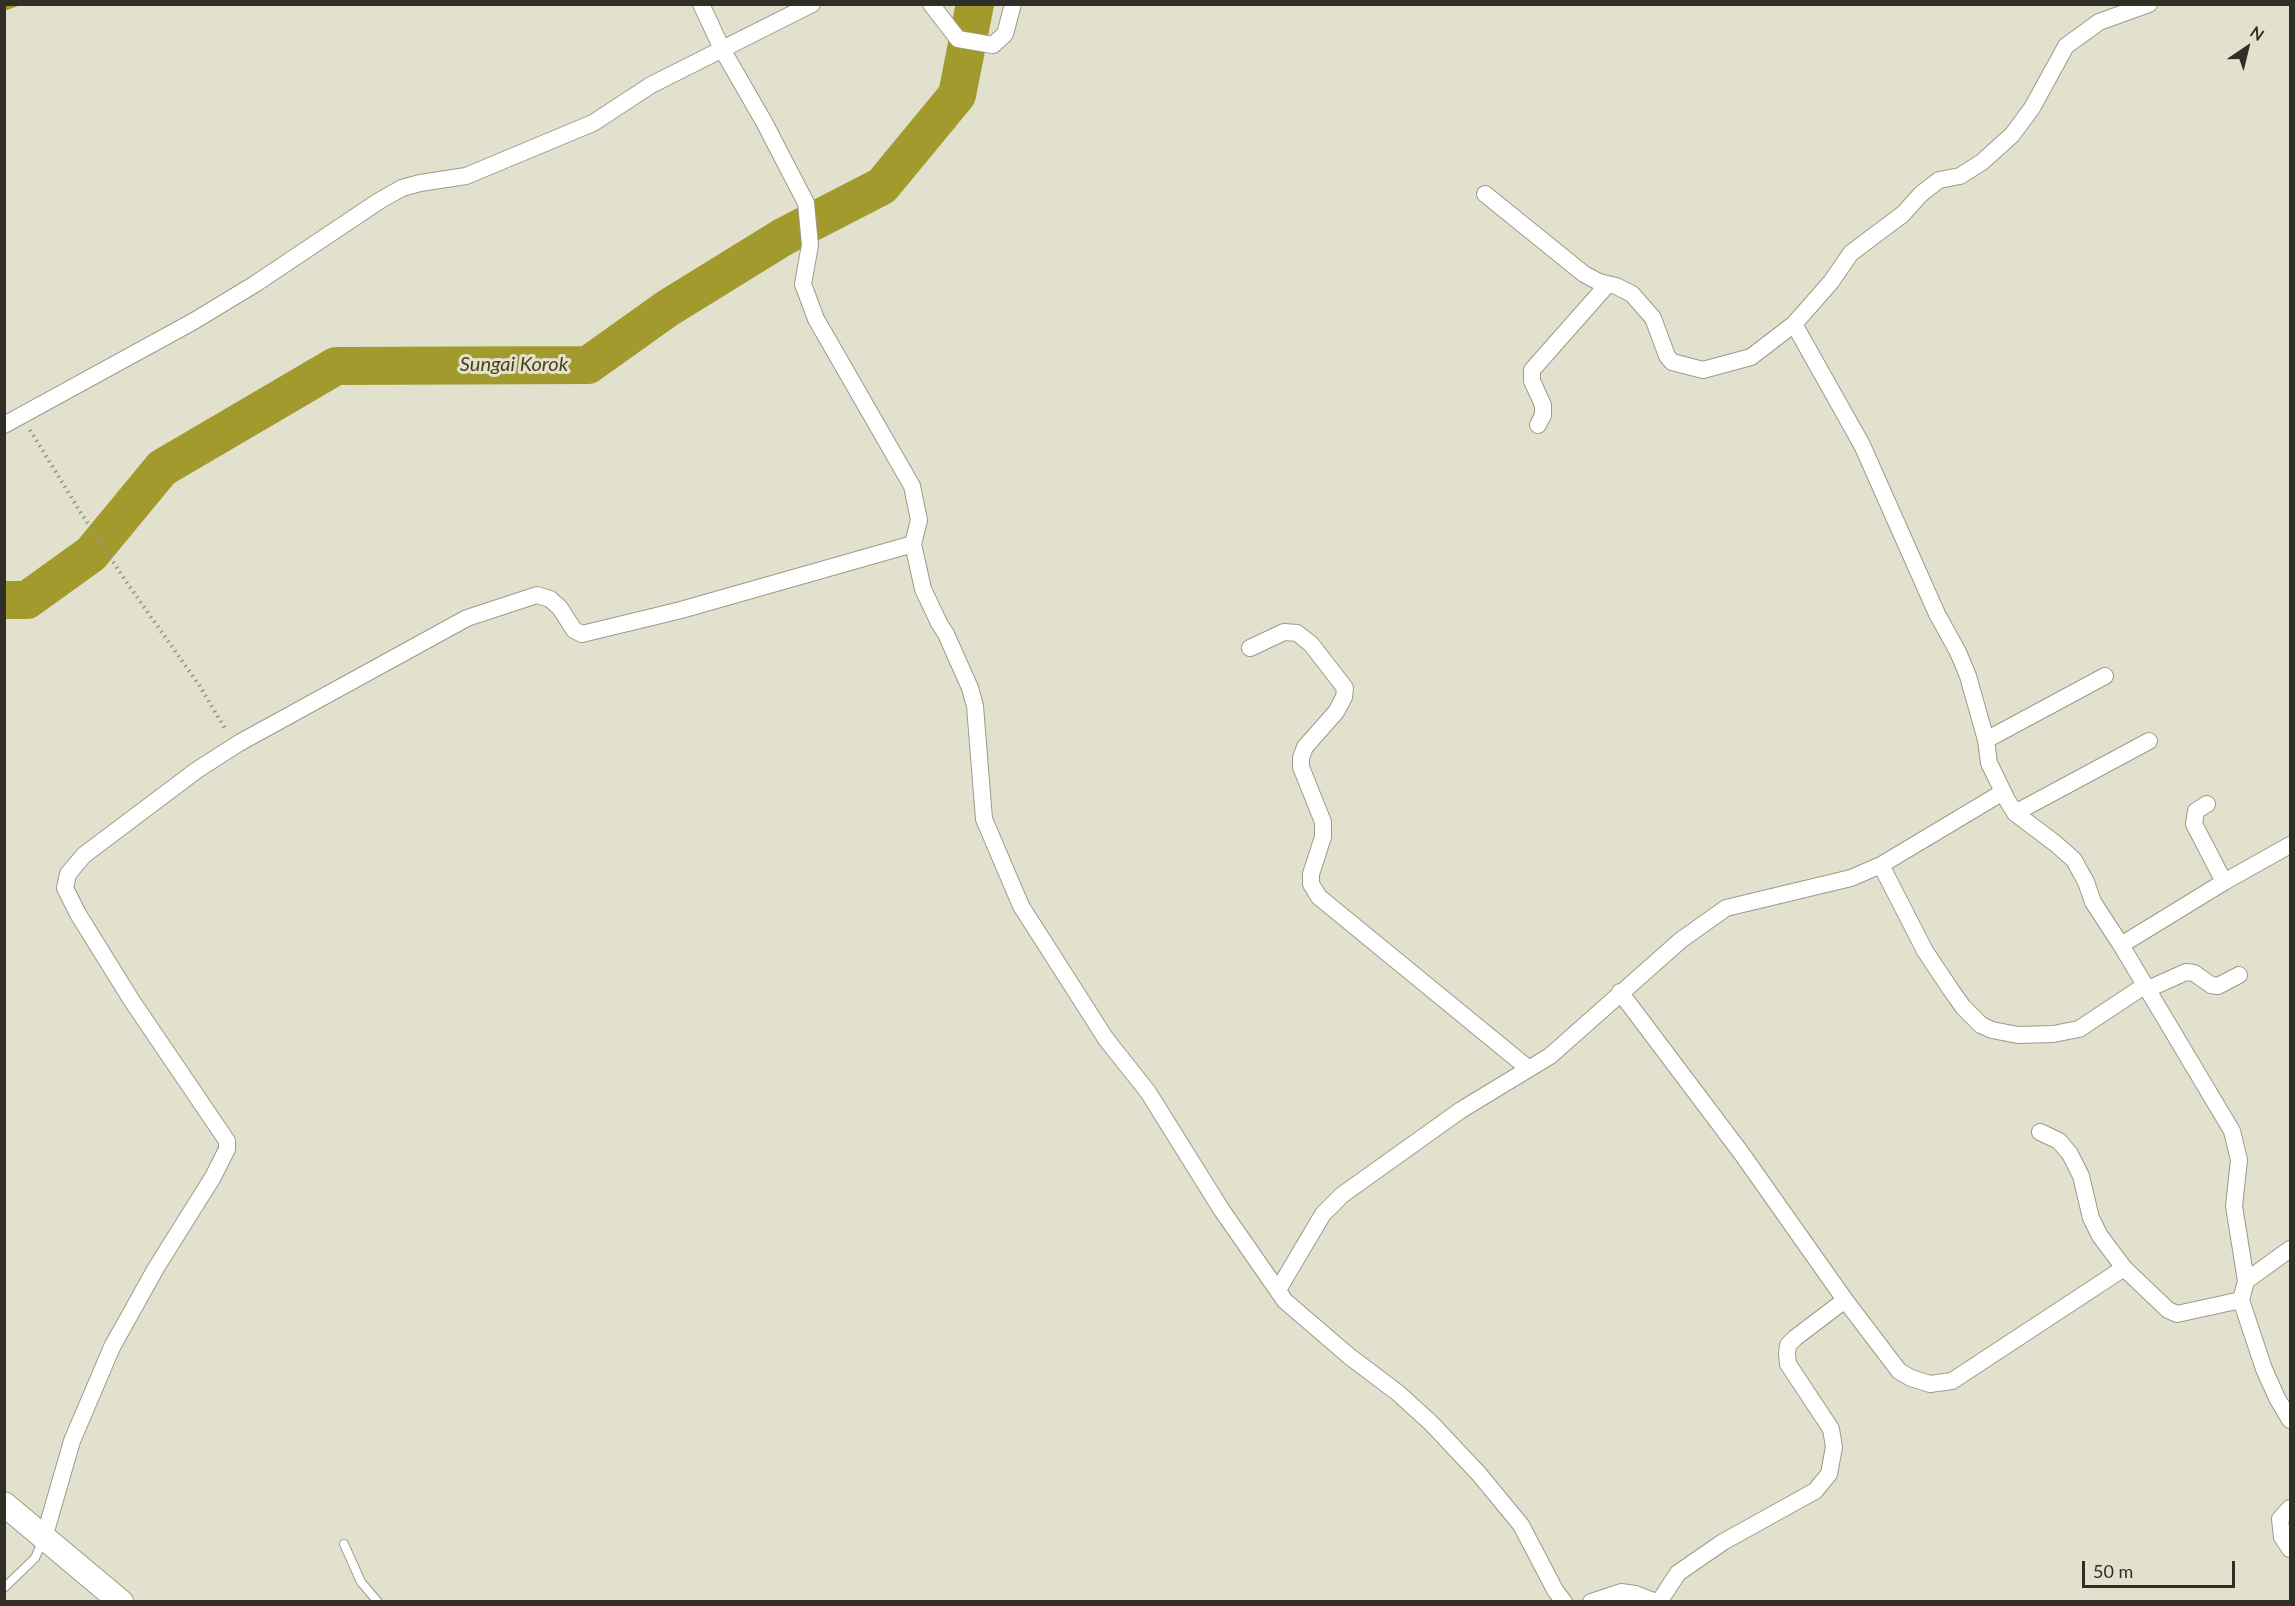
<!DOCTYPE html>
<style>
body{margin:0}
#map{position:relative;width:2295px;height:1606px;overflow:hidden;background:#e2e1cd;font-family:Lato,sans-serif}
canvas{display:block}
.frame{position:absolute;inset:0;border:6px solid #2f2e27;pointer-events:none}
.north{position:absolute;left:2217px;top:18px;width:60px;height:60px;-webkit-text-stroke:4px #e2e1cd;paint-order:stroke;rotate:35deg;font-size:16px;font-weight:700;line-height:24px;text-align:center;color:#2f2e27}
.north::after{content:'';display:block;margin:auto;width:21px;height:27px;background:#2f2e27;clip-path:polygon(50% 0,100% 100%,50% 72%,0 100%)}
.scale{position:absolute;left:2082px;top:1561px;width:153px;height:27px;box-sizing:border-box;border:3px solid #2f2e27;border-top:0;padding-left:8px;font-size:18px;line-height:21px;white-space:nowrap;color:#2f2e27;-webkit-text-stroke:4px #e2e1cd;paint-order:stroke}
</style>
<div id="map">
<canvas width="2295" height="1606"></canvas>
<div class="frame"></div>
<div class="north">N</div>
<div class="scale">50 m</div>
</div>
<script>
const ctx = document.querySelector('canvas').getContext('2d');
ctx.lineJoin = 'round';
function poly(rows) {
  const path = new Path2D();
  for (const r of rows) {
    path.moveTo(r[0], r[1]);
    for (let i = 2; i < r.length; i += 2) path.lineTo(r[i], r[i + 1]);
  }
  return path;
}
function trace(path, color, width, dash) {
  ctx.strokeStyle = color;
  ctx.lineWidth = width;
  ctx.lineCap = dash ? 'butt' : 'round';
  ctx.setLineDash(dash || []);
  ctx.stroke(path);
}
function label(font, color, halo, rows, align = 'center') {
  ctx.font = font + ' Lato,sans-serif';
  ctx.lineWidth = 6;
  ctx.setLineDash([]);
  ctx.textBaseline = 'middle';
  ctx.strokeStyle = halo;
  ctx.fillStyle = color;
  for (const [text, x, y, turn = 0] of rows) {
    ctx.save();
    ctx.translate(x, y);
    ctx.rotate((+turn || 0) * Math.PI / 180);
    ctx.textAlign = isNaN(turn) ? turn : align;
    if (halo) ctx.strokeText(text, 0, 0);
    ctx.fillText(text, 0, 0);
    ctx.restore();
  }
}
trace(poly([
 [4,8,15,4]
]), '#a39a2e', 6);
trace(poly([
 [4,600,27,600,91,554,162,468,336,366,588,365,668,308,783,237,882,186,957,95,975,4]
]), '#a39a2e', 38);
const lane = poly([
 [344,1544,361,1582,378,1602],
 [4,1588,35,1558,43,1540]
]);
const street = poly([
 [701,4,722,49,764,122,806,203,810,245,803,284,816,319,912,486,919,520,913,544,923,589,939,623,946,634,970,688,975,706,984,819,1021,906,1106,1039,1148,1092,1221,1209,1285,1301,1349,1356,1398,1393,1431,1423,1479,1474,1521,1525,1555,1590,1564,1602],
 [931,4,958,39,993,45,1005,34,1013,4],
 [1485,194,1584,274,1599,282,1616,286,1632,294,1653,318,1667,356,1672,362,1703,370,1751,357,1794,324,1831,282,1851,253,1903,214,1921,194,1939,180,1960,176,1982,162,2012,135,2032,108,2066,46,2099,22,2149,4],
 [1794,324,1862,445,1937,614,1958,652,1968,676,1986,740,1989,763,2007,800,2015,813,2056,844,2074,860,2086,882,2093,902,2121,945,2232,1131,2239,1160,2234,1206,2246,1281,2241,1300,2264,1369,2277,1398,2290,1420],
 [4,425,194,321,255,284,379,201,402,188,420,183,466,176,593,123,651,85,812,4],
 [1538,425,1543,415,1543,405,1532,381,1532,370,1608,284],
 [1250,648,1284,632,1297,633,1311,644,1345,688,1344,697,1336,712,1305,747,1301,758,1301,767,1323,822,1323,837,1311,874,1311,884,1319,897,1529,1069],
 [1986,740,2105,676],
 [2207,804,2196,811,2194,824,2224,882],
 [2015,813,2149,741],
 [1881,865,1925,951,1951,990,1963,1007,1981,1025,1992,1030,2018,1035,2053,1034,2079,1029,2144,986],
 [2121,945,2224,882,2290,845],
 [2146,990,2186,972,2194,973,2211,985,2218,986,2239,975],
 [1620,992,1742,1154,1845,1300,1899,1371,1911,1378,1930,1384,1952,1381,2124,1268,2168,1310,2177,1314,2241,1300],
 [2040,1132,2059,1141,2070,1154,2081,1176,2091,1218,2100,1236,2124,1268],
 [2246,1281,2290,1249],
 [1278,1290,1323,1214,1342,1195,1461,1110,1550,1056,1681,940,1726,908,1851,878,1881,865,2003,792],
 [2290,1508,2280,1519,2282,1537,2290,1549],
 [44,1538,72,1441,112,1347,156,1268,213,1177,227,1149,227,1141,132,1001,78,914,65,888,68,874,84,855,197,770,239,743,467,618,537,595,550,599,560,608,574,630,582,634,681,610,913,544],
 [1591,1602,1621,1592,1635,1594,1656,1602],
 [1659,1602,1678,1573,1723,1542,1815,1491,1829,1474,1834,1447,1831,1429,1788,1364,1787,1354,1788,1345,1795,1338,1845,1300]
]);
const secondary = poly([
 [4,1504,121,1602]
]);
trace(lane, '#9c9b88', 10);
trace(street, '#9c9b88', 18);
trace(secondary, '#9c9b88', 26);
trace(poly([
 [30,430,81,513,125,580,199,685,226,730]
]), '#959486', 4, [1.5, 4.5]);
trace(lane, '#fff', 8);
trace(street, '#fff', 16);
trace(secondary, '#fff', 24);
label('italic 20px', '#484419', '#e2e1cd', [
 ["Sungai Korok",514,365]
]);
</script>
